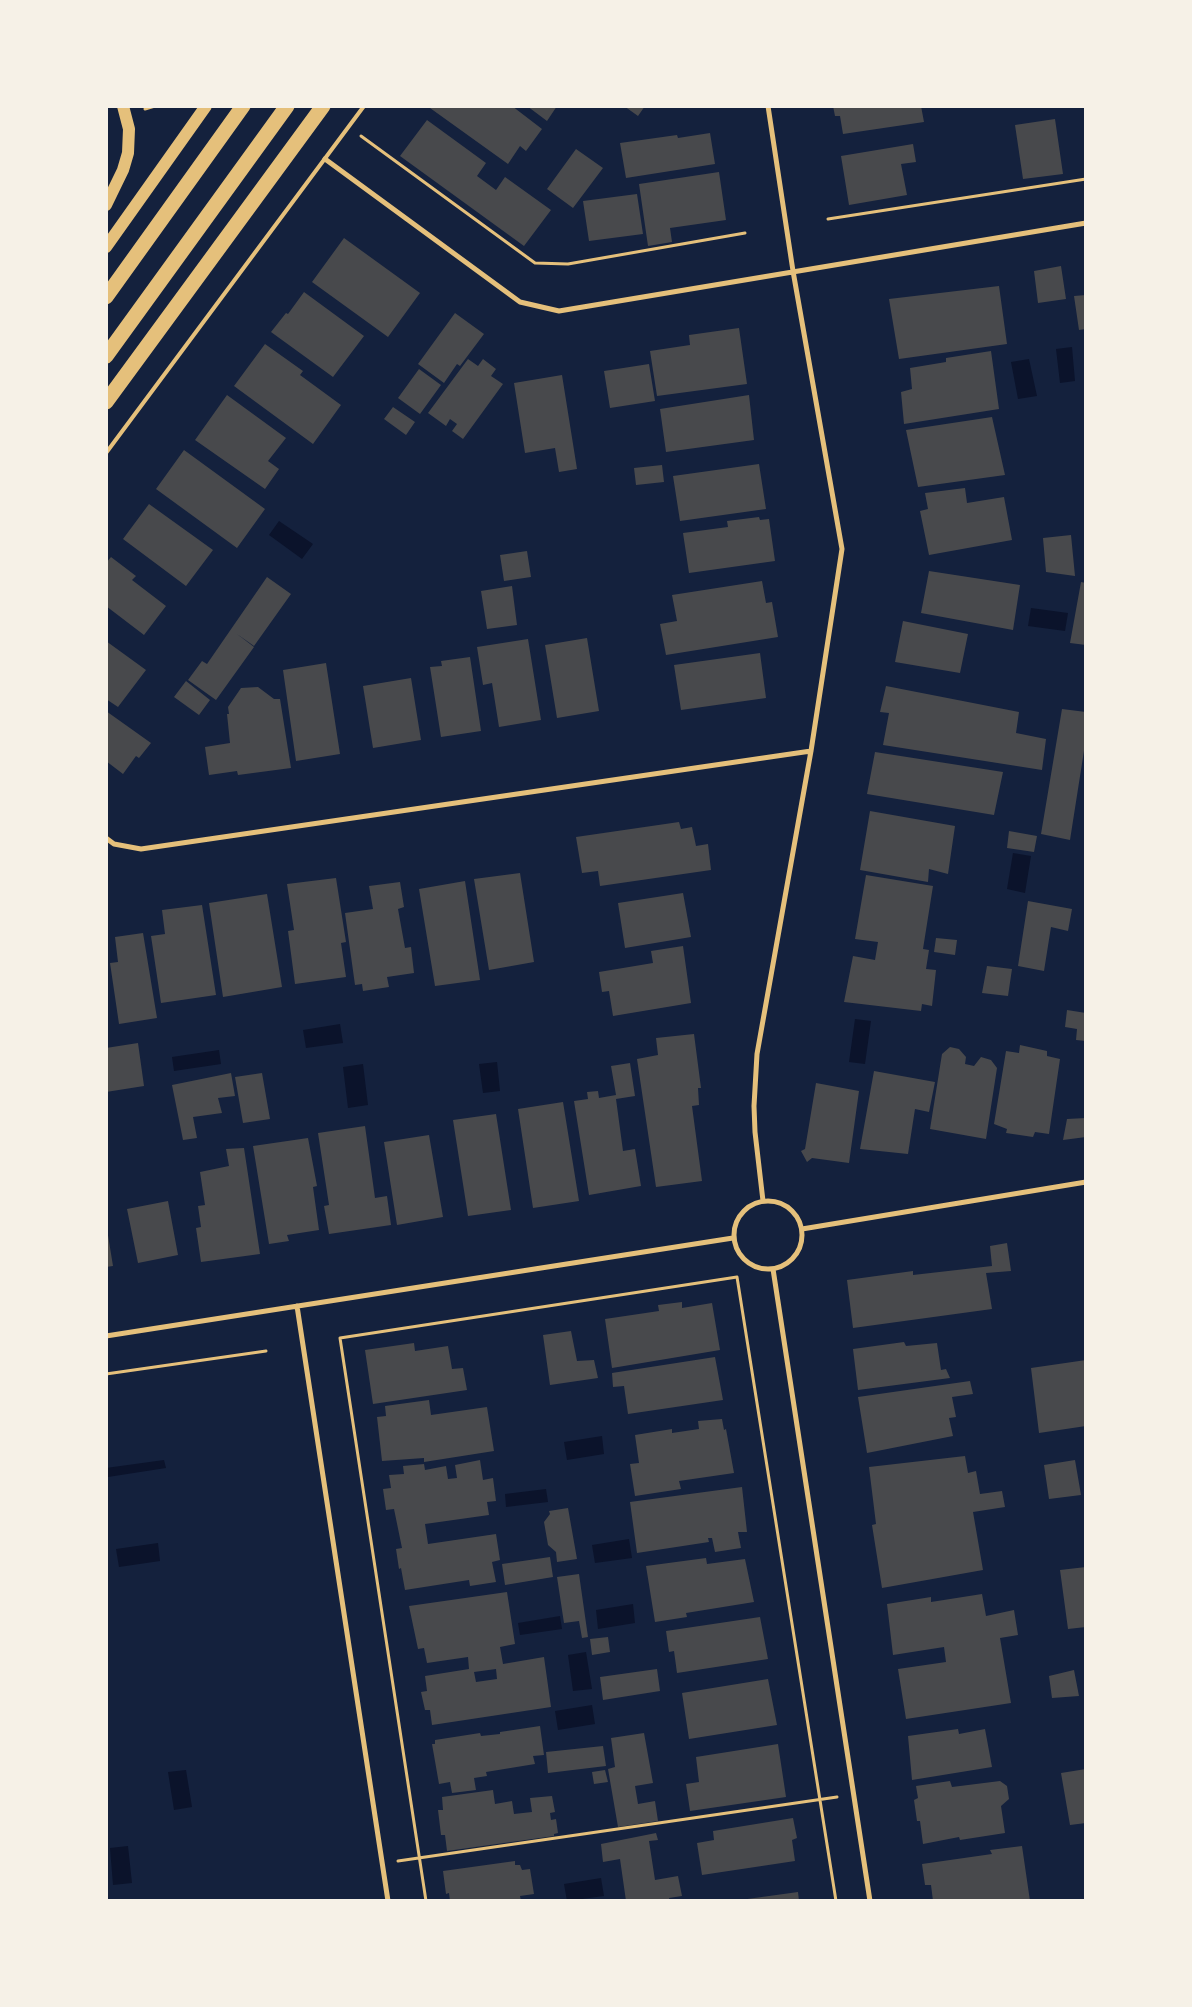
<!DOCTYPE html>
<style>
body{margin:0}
#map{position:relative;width:1192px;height:2007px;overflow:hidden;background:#14213d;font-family:Poppins,sans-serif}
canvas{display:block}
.frame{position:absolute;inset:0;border:108px solid #f6f1e7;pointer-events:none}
</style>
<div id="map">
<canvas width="1192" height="2007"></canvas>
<div class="frame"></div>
</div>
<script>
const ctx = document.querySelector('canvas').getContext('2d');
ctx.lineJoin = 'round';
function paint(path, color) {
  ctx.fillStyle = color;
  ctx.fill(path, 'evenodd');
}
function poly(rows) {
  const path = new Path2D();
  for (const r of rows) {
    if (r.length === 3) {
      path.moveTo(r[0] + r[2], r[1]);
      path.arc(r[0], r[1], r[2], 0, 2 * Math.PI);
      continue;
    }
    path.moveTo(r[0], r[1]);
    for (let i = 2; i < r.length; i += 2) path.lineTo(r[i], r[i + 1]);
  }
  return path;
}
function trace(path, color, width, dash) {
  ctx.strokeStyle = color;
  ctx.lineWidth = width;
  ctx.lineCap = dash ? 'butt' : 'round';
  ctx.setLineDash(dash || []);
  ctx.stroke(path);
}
paint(poly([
 [1072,347,1075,381,1060,383,1056,349],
 [1029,359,1037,396,1018,399,1011,362],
 [279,521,313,544,302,559,269,535],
 [1031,608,1068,613,1065,631,1028,626],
 [1013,853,1031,856,1025,893,1007,889],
 [855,1019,871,1021,865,1064,849,1062],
 [340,1024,343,1043,306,1048,303,1030],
 [219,1050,221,1064,174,1071,172,1057],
 [497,1062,500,1091,483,1093,479,1064],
 [363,1064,368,1105,348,1108,343,1067],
 [602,1436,604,1454,567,1460,564,1442],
 [164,1460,166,1468,108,1477,106,1486,106,1468],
 [546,1489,548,1502,506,1507,505,1494],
 [629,1539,632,1558,595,1563,592,1545],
 [158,1543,160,1561,119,1567,116,1549],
 [633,1604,635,1623,598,1629,596,1610],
 [560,1616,562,1629,520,1635,518,1623],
 [586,1652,592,1689,573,1691,568,1655],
 [592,1705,595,1724,558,1730,555,1711],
 [186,1770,192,1807,174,1810,168,1772],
 [128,1846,132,1883,113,1885,110,1848],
 [601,1878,604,1896,567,1901,564,1884]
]), '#0b132b');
paint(poly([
 [431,106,512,106,542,129,526,151,520,146,508,164,430,108],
 [527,106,557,106,547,121],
 [624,106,645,106,638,116],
 [833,106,921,106,924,122,843,134,840,116,835,116],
 [1055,119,1063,174,1023,179,1015,125],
 [427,120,486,163,477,176,496,190,505,177,551,210,524,246,400,156],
 [710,133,715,164,626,178,620,143,677,135,678,138],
 [913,144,916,162,901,164,907,195,849,205,841,156],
 [576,149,603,168,573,208,547,189],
 [719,172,726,220,670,228,672,242,648,246,639,184],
 [637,194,643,234,589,241,583,201],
 [344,238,420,293,388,337,312,282],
 [1061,266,1066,299,1038,303,1034,271],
 [999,286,1007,344,899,359,889,299],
 [304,292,364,336,333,377,271,332,286,313,288,314],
 [1086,295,1086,329,1079,330,1074,296],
 [455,313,484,334,460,366,457,364,444,383,418,364],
 [739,328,747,384,657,396,650,351,690,345,689,335],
 [265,344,303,371,300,375,341,405,313,444,234,386],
 [991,351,999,409,904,424,901,392,912,389,910,368,946,362,946,358],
 [468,359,478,366,483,359,496,369,491,376,503,384,463,439,452,431,457,424,450,419,446,426,428,413],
 [649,364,655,401,610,408,604,371],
 [419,369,441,385,420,414,398,398],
 [562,375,577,469,559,472,555,448,525,453,514,383],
 [227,395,286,438,268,461,279,469,265,489,195,440],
 [749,395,754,440,666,452,660,409],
 [393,407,415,422,406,435,384,419],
 [992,417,1005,475,918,487,906,430],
 [184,450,265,509,237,548,156,489],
 [759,464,766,509,680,521,673,476],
 [662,465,664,482,636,485,634,468],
 [965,488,967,503,1004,497,1012,540,929,555,920,511,928,509,925,493],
 [149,504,213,550,186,586,123,539],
 [759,517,760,520,769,519,775,561,689,573,683,533,728,527,727,521],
 [1071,535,1075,576,1046,572,1043,538],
 [527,551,531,577,504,581,500,555],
 [111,557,136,576,132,580,166,606,144,635,106,606,106,563],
 [929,571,1020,585,1013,630,921,613],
 [267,577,291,594,254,646,237,634,254,647,216,700,188,680,202,661,207,664],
 [762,581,766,603,772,602,778,637,666,655,660,624,677,621,672,595],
 [1081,582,1086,583,1086,645,1070,643],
 [512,586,517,625,487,629,481,591],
 [903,621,968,634,960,673,895,662],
 [587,638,599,711,557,718,545,645],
 [528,639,541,720,499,727,492,683,483,685,477,647],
 [106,641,146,670,118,707,106,699],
 [760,653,766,698,681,710,674,665],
 [470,657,481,731,441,737,430,667,442,666,441,661],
 [326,663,340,754,296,761,283,670],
 [411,678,421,740,373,748,363,686],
 [186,681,210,700,199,715,174,697],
 [886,686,1019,712,1016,733,1046,739,1042,770,883,745,889,713,880,712],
 [258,687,274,699,280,699,291,768,238,775,237,771,209,775,205,747,230,743,227,714,229,714,228,707,241,688],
 [1062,709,1086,712,1086,738,1070,840,1041,834],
 [106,711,151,743,139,758,136,756,123,774,106,761],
 [875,752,1003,772,994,815,867,794],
 [870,811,955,826,948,874,929,869,928,882,860,870],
 [679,822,681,829,692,827,696,846,708,844,711,870,600,886,598,871,582,873,576,837],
 [1009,831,1037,836,1034,852,1007,848],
 [520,873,534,962,489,970,474,879],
 [866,875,933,886,923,949,929,950,926,969,936,970,932,1006,922,1004,921,1011,844,1002,853,956,875,960,878,942,855,939],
 [336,878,346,942,341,943,346,977,295,984,288,931,294,930,287,884],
 [465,881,480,980,435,986,419,889],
 [400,882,404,907,398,909,405,948,411,947,414,973,387,977,389,987,363,991,362,984,355,985,345,913,373,909,369,886],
 [683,893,691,937,625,948,618,903],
 [267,894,282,987,223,997,209,903],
 [1028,901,1072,909,1068,931,1051,927,1044,971,1018,966],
 [202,905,216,995,161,1003,151,936,165,934,162,910],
 [143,933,157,1018,119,1024,110,963,118,962,115,937],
 [936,938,957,940,955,955,934,952],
 [683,946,691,1003,613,1016,609,991,602,992,599,972,653,963,651,951],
 [987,966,1012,969,1008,996,982,993],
 [1067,1010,1086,1013,1086,1041,1076,1040,1077,1029,1065,1027],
 [694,1034,701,1088,698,1088,699,1105,692,1106,702,1181,656,1187,637,1059,658,1055,656,1038],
 [138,1043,144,1086,106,1092,106,1048],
 [1020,1045,1047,1051,1047,1056,1060,1059,1049,1134,1035,1132,1033,1137,1006,1133,1007,1129,994,1124,1006,1051,1019,1053],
 [950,1047,959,1049,966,1057,965,1064,974,1066,981,1057,991,1060,997,1068,986,1139,930,1129,942,1054],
 [630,1063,635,1096,616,1099,623,1151,635,1149,641,1186,589,1195,574,1101,588,1099,587,1092,598,1091,599,1098,616,1095,611,1066],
 [874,1071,935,1082,929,1112,915,1109,908,1154,860,1149],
 [231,1073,235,1096,218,1098,222,1113,193,1117,197,1138,183,1140,172,1085],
 [262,1073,270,1119,243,1123,235,1077],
 [816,1083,859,1091,849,1163,812,1158,807,1162,801,1151,805,1149],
 [563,1102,579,1201,533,1208,518,1109],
 [496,1114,511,1210,468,1216,453,1120],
 [1086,1118,1086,1137,1063,1140,1067,1119],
 [365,1126,375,1198,387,1196,391,1225,329,1234,324,1206,329,1205,318,1133],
 [429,1135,443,1217,397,1225,384,1142],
 [308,1138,317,1186,313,1187,319,1230,287,1235,289,1241,269,1244,253,1146],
 [244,1148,260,1254,201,1262,196,1228,201,1227,198,1206,205,1205,200,1172,229,1166,226,1149],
 [168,1201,178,1255,138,1263,127,1209],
 [106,1223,113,1266,106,1267],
 [1007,1243,1011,1271,986,1273,992,1309,853,1328,847,1280,913,1271,913,1275,992,1266,990,1246],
 [682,1302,682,1308,712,1303,720,1350,612,1368,605,1319,659,1311,658,1305],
 [571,1331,577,1361,594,1360,598,1378,550,1385,543,1335],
 [904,1342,906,1346,937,1343,941,1370,946,1369,950,1378,858,1390,853,1349],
 [414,1343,415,1351,448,1346,452,1369,463,1368,467,1390,373,1404,365,1350],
 [715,1357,723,1400,628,1414,624,1386,613,1387,612,1373],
 [1086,1360,1086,1426,1039,1433,1031,1368],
 [970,1381,973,1394,952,1397,956,1417,949,1418,953,1436,867,1453,858,1397],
 [429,1400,431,1415,487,1407,494,1451,424,1462,424,1458,382,1461,377,1417,386,1416,385,1406],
 [722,1419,724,1430,726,1429,734,1473,679,1481,681,1489,635,1496,630,1464,639,1463,635,1435,672,1429,672,1433,699,1429,698,1421],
 [965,1456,968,1473,976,1471,980,1494,1002,1491,1005,1507,973,1512,983,1570,882,1588,872,1525,876,1524,869,1467],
 [480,1460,483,1480,493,1478,496,1501,487,1502,489,1515,425,1524,428,1544,496,1534,500,1560,492,1562,496,1582,470,1586,469,1580,405,1590,401,1568,399,1569,396,1549,402,1548,394,1509,386,1510,383,1489,391,1488,389,1475,404,1474,403,1466,424,1464,425,1470,446,1466,448,1479,457,1478,455,1465],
 [1075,1460,1081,1495,1049,1499,1044,1465],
 [742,1487,747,1532,738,1532,741,1548,715,1552,712,1538,708,1538,709,1542,637,1553,630,1502],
 [568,1508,577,1559,557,1562,556,1552,548,1545,544,1522,550,1514,549,1511],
 [550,1557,553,1577,505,1585,502,1564],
 [706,1558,707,1564,745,1559,754,1602,686,1613,687,1617,655,1622,646,1566],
 [1086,1567,1086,1627,1068,1629,1060,1570],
 [579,1574,588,1637,582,1638,579,1621,564,1623,557,1577],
 [507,1592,515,1644,500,1647,503,1664,544,1657,551,1707,432,1725,430,1710,425,1710,421,1692,427,1691,425,1676,469,1669,468,1657,427,1663,424,1648,418,1649,409,1606],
 [496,1669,497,1679,476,1682,474,1672],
 [982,1594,986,1616,1014,1610,1018,1635,1000,1638,1011,1703,906,1719,898,1669,946,1662,944,1647,893,1655,887,1604,931,1597,931,1602],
 [760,1617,768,1659,677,1673,674,1651,669,1652,666,1631],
 [608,1637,610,1652,592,1655,590,1639],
 [657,1669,660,1691,603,1700,600,1677],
 [1074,1670,1079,1696,1052,1698,1049,1676],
 [768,1679,777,1725,689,1739,682,1693],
 [540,1726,544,1755,533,1756,535,1764,486,1772,487,1776,474,1778,476,1790,452,1793,450,1782,439,1784,432,1744,435,1744,435,1740,480,1733,481,1736,500,1734,500,1732],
 [958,1729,959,1734,985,1729,992,1767,912,1780,908,1736],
 [644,1733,653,1783,635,1786,638,1804,655,1801,658,1821,618,1827,608,1769,615,1767,611,1738],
 [778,1744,786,1797,690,1811,686,1784,699,1782,696,1757],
 [603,1746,606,1766,548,1773,546,1752],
 [1086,1769,1086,1823,1070,1825,1061,1773],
 [605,1770,608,1782,594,1784,592,1772],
 [950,1781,952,1787,1000,1781,1007,1786,1009,1799,1001,1806,1005,1833,960,1840,959,1837,923,1844,920,1821,917,1821,914,1800,918,1798,916,1786],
 [493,1790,495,1804,512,1801,514,1814,532,1812,530,1798,552,1796,555,1812,550,1813,551,1820,556,1819,558,1833,554,1834,554,1836,447,1851,445,1835,441,1835,438,1810,443,1810,442,1797],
 [793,1818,797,1838,792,1840,795,1861,702,1875,697,1843,714,1840,713,1831],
 [656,1833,658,1840,649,1841,655,1880,678,1876,682,1896,669,1898,670,1901,626,1901,620,1859,603,1862,601,1844],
 [1022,1846,1030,1901,933,1901,931,1885,925,1885,922,1864,992,1854,990,1850],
 [515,1861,515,1865,520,1865,522,1870,530,1869,534,1894,520,1896,521,1901,450,1901,449,1893,446,1894,443,1871],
 [798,1892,799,1901,740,1901,740,1900]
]), '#48494c');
trace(poly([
 [145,109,155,106],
 [361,136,535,263,568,264,745,233],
 [828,219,1086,179],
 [106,1374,266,1351],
 [398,1861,837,1797],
 [426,1901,340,1338,737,1277,836,1901]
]), '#e5c07b', 3);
trace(poly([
 [106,453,364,106]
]), '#e5c07b', 4);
trace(poly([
 [325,159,520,302,559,311,1086,223],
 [106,838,114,844,141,849,811,751],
 [768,1235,34],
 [763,1201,755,1132,754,1106,757,1054,811,751,842,549,793,271,768,106],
 [802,1229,1086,1182],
 [773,1269,870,1901],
 [297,1306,388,1901],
 [106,1336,733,1238]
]), '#e5c07b', 5);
trace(poly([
 [106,205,123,170,128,153,129,129,123,106],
 [106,247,206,106]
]), '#e5c07b', 12);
trace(poly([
 [106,297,243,106],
 [106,356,287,106],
 [106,402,323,106]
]), '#e5c07b', 15);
</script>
